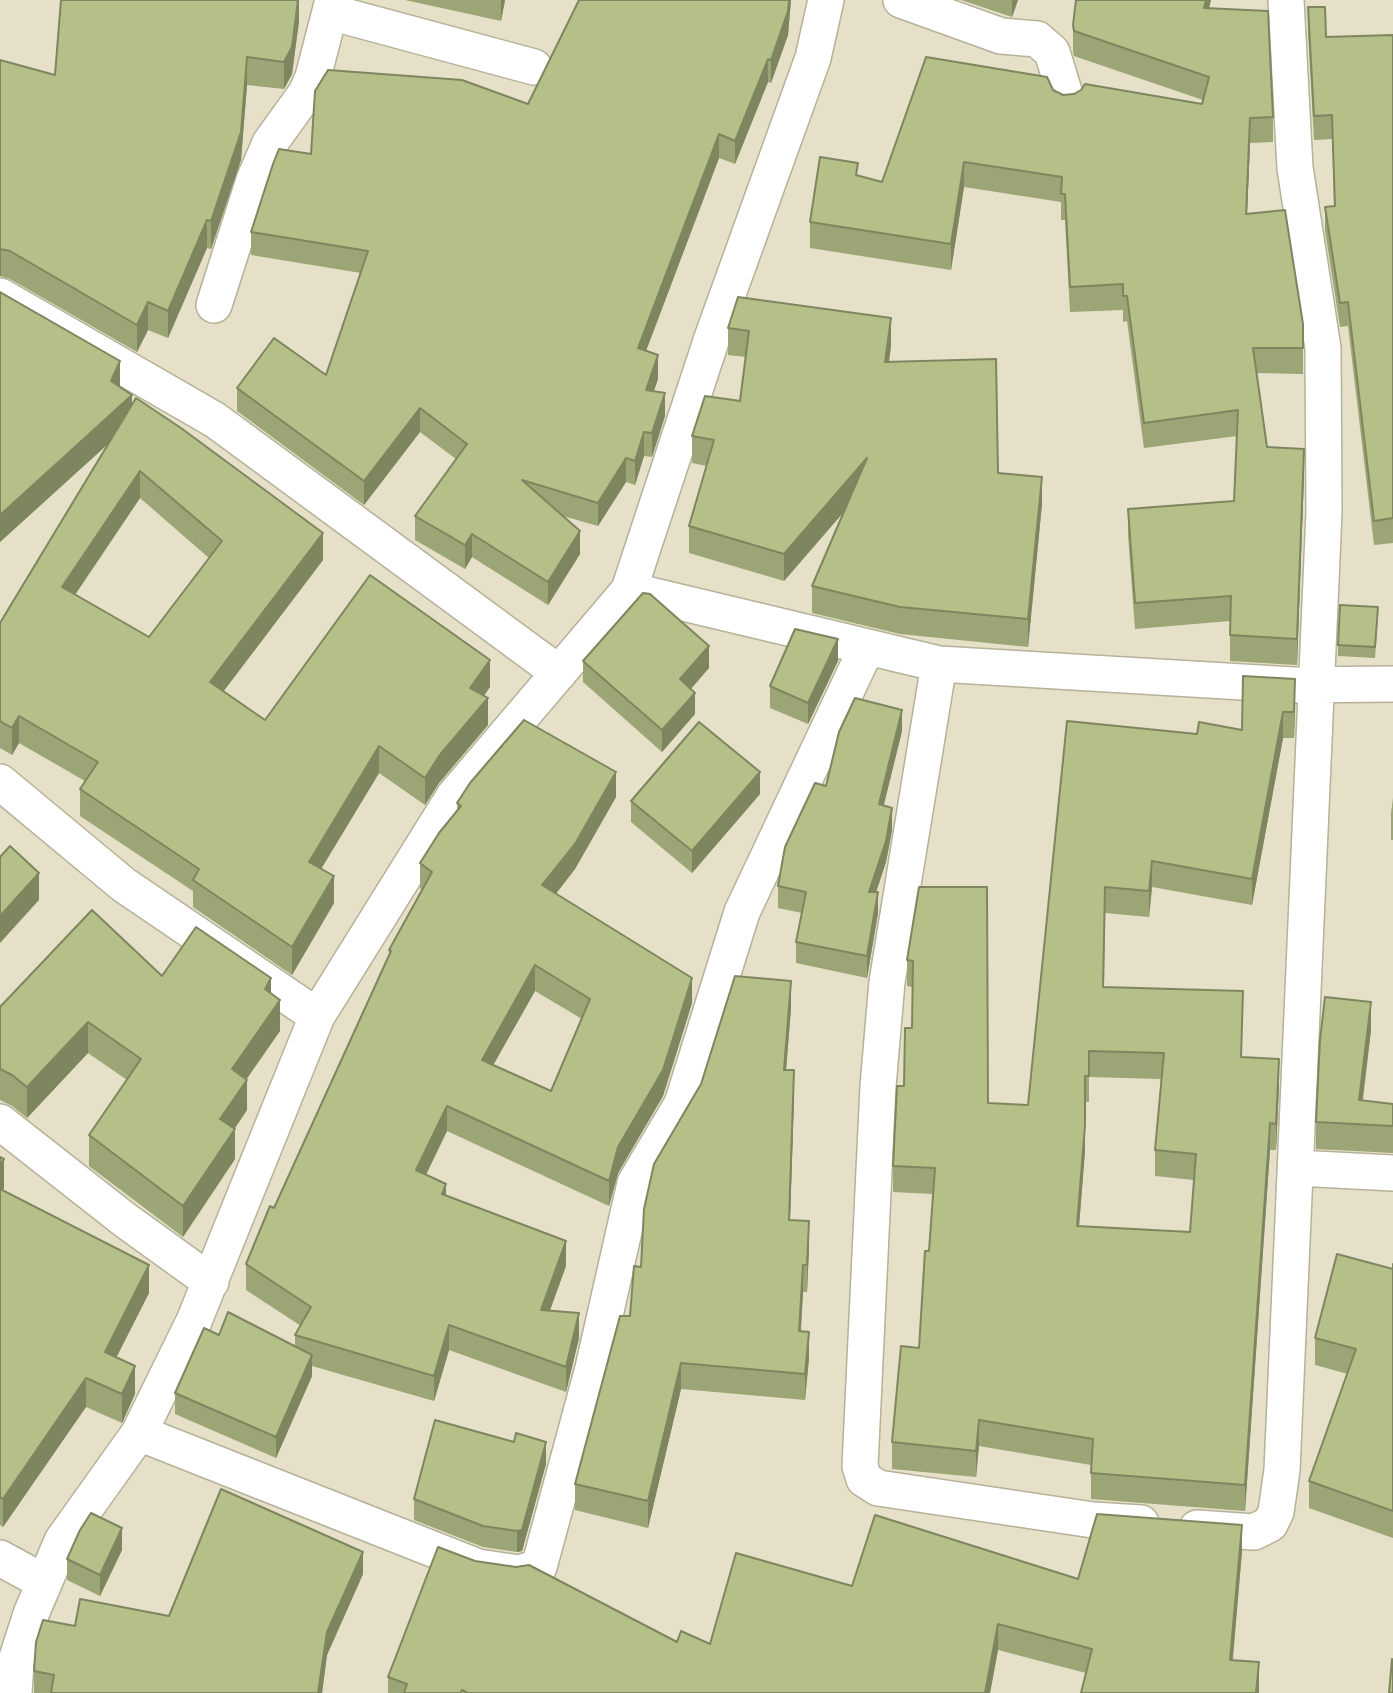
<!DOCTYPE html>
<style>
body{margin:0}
canvas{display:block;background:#e5e0c7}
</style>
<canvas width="1393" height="1693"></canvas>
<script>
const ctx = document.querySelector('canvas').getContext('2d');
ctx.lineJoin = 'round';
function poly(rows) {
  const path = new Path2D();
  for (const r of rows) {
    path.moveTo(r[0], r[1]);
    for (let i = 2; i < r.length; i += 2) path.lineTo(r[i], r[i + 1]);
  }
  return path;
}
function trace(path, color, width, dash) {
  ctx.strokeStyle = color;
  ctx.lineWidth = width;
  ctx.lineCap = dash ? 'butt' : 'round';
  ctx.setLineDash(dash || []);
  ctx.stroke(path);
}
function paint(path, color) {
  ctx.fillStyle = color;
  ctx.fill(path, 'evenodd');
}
const street = poly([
 [901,0,1001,36,1037,39,1052,52,1067,101],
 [330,12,534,67],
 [0,296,215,420,559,673],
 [214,305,254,180,270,143,306,93,313,77,333,0],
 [629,590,939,664,1293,685,1393,684],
 [939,664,887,982,878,1086,860,1466,864,1479,878,1488,1093,1520,1141,1523],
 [0,782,124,885,317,1016],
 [0,1122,125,1220,211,1282],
 [1296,1168,1393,1173],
 [139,1433,478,1567,519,1573,539,1567,593,1368,635,1183,682,1104,742,912,867,647],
 [1197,1528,1254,1532,1270,1524,1276,1512,1282,1470,1324,512,1323,348,1295,168,1286,0],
 [0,1558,44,1582],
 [14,1693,16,1661,31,1614,62,1541,139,1433,194,1321,317,1016,454,796,629,590,712,338,813,58,826,0]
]);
trace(street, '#b6b199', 38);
trace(street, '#fff', 35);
paint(poly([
 [299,0,299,21,292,74,284,89,247,85,241,160,211,249,207,248,168,338,148,330,137,352,10,279,0,276,0,60,55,75],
 [405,0,505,0,501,21],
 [579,0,791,0,788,35,771,83,768,82,735,164,719,158,646,351,658,379,654,391,665,416,652,457,644,456,635,485,626,482,598,526,563,516,580,554,548,605,472,557,465,569,415,540,415,516,456,459,420,432,364,505,237,411,237,388,326,375,361,273,251,255,251,232,311,154,528,104],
 [961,0,1018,0,1012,17],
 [1308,7,1326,37,1393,35,1393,543,1374,545,1348,326,1340,327,1325,231,1325,207,1334,206,1332,139,1314,140,1308,32],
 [1209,8,1273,117,1273,142,1250,143,1247,214,1303,324,1303,374,1256,373,1267,447,1304,474,1297,665,1230,661,1230,621,1135,629,1128,535,1128,509,1234,501,1237,436,1144,448,1127,321,1123,322,1123,310,1070,312,1065,220,1061,220,1061,202,964,187,951,270,810,248,810,222,858,175,882,182,1053,90,1063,95,1202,104,1203,100,1074,56,1073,51,1073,25],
 [0,292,120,387,132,404,323,560,223,692,265,720,490,687,484,696,488,725,439,783,425,805,379,773,321,869,334,903,292,975,193,907,193,891,80,816,80,789,85,781,19,743,12,755,0,748,0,623,107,445,0,542],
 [140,498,209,558,149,637,75,595],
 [728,328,891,346,889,362,998,473,1042,504,1028,647,900,634,812,613,812,586,843,513,784,581,689,553,689,526,707,466,692,463,692,436,740,401,746,357,728,355],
 [1378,618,1375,658,1338,656,1338,645],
 [583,661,709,668,691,689,695,714,662,752,583,682],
 [838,661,808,724,770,708,770,686],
 [1295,705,1294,738,1283,738,1252,905,1152,887,1149,917,1105,913,1104,987,1242,1057,1279,1085,1276,1150,1270,1150,1245,1511,1091,1499,1091,1465,979,1446,976,1477,892,1469,892,1442,919,1348,929,1251,933,1194,893,1192,893,1166,912,1028,913,987,907,986,907,960,919,887,988,1103,1028,1105,1067,721,1197,734,1242,730],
 [1089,1077,1161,1079,1155,1150,1155,1176,1194,1180,1190,1232,1079,1226,1085,1151,1085,1102,1089,1102],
 [902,731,883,806,892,830,886,862,876,892,878,913,867,978,796,963,796,942,802,913,778,908,778,886,826,786],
 [760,794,692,873,631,822,631,801],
 [616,797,575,869,556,894,692,1003,663,1096,618,1173,609,1206,447,1131,426,1175,446,1195,566,1266,550,1310,579,1338,566,1392,449,1350,434,1401,312,1366,312,1376,276,1458,175,1414,175,1393,219,1335,295,1346,295,1335,301,1326,246,1290,246,1264,274,1208,389,956,389,950,422,890,420,888,420,863,457,810,457,803],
 [535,991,582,1019,551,1091,493,1065],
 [1393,798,1393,840,1391,840,1391,813],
 [162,976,271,994,280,1031,246,1079,247,1110,235,1128,235,1159,183,1237,89,1166,89,1135,127,1080,88,1053,27,1118,12,1106,0,1100,0,1007],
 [791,1008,786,1070,794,1096,790,1221,809,1248,807,1292,803,1292,801,1331,809,1358,805,1400,681,1389,648,1528,575,1510,575,1484,630,1316],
 [1371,1030,1363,1100,1393,1104,1393,1153,1316,1149,1316,1122],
 [0,1157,4,1188,2,1191,149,1293,116,1357,135,1394,122,1423,86,1407,3,1527,0,1525],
 [1393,1264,1393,1538,1309,1508,1309,1481,1348,1374,1315,1365,1315,1338,1393,1269],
 [546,1464,522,1551,517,1552,483,1547,414,1520,414,1499],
 [122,1550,100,1596,67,1580,67,1559],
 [1242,1551,1233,1660,1259,1689,1086,1673,998,1650,990,1693,388,1693,388,1677,677,1642,710,1644,852,1586,1078,1579],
 [363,1574,327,1655,322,1693,34,1693,34,1671,75,1626,169,1616]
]), '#9ba575');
paint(poly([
 [298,0,299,0,299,21,292,74,284,89,284,62],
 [501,0,505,0,501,21],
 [789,0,791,0,788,35,771,83,771,60],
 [1012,0,1018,0,1012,17],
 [1206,0,1211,0,1204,33,1204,8],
 [247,57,247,85,241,160,211,249,211,221],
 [768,59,768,82,735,164,735,141],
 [1250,118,1250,143,1246,240,1246,214],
 [719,134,719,158,638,372,638,348],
 [964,162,964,187,951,270,951,244],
 [207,220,207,248,168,338,168,311],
 [1,248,1,276,0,276,0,249],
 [148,302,148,330,137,352,137,325],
 [891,318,891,346,885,389,885,362],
 [658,355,658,379,646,413,646,390],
 [120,361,120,389,111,381],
 [665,393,665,416,652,457,652,433],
 [132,395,132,422,0,542,0,515],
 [420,408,420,432,364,505,364,481],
 [644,432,644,456,635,485,635,461],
 [1304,449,1304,474,1297,665,1297,639],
 [626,458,626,482,598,526,598,503],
 [867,458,867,485,784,581,784,554],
 [140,471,140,498,62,614,62,587],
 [1042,477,1042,504,1028,647,1028,619],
 [580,531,580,554,548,605,548,582],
 [323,533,323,560,210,709,210,682],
 [472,534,472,557,465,569,465,545],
 [838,639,838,661,808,724,808,703],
 [709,646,709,668,680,701,680,679],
 [490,660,490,687,470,715,470,688],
 [1295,679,1295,705,1294,738,1294,712],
 [695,693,695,714,662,752,662,730],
 [488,698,488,725,439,783,425,805,425,778,439,756],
 [902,710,902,731,879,825,879,804],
 [1283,712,1283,738,1252,905,1252,879],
 [19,716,19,743,12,755,12,728],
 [379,746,379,773,309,889,309,862],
 [616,772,616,797,575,869,542,911,542,885],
 [760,772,760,794,692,873,692,851],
 [892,808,892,830,886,862,869,913,869,892],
 [1152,861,1152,887,1149,917,1149,891],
 [39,873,39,900,0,943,0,916],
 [334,876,334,903,292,975,292,947],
 [878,892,878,913,867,978,867,956],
 [535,965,535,991,482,1085,482,1060],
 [271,978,271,1009,265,989],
 [692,978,692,1003,663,1096,618,1173,609,1206,609,1181,618,1147],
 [791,981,791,1008,784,1096,784,1070],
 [280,1000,280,1031,232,1100,232,1069],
 [1371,1002,1371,1030,1359,1127,1359,1100],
 [88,1022,88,1053,27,1118,27,1087],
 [1279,1059,1279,1085,1276,1150,1276,1124],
 [794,1070,794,1096,789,1247,789,1220],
 [247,1080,247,1110,220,1150,220,1119],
 [447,1106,447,1131,416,1195,416,1170],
 [1270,1123,1270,1150,1245,1511,1245,1485],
 [1085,1125,1085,1151,1077,1252,1077,1226],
 [235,1129,235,1159,183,1237,183,1206],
 [4,1159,4,1188,0,1194,0,1166],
 [446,1184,446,1209,442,1194],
 [809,1221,809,1248,807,1292,807,1265],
 [566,1241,566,1266,541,1335,541,1310],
 [149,1265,149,1293,105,1380,105,1352],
 [803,1265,803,1292,799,1358,799,1331],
 [579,1313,579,1338,566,1392,566,1367],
 [449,1325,449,1350,434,1401,434,1376],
 [809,1332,809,1358,805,1400,805,1374],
 [312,1355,312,1376,276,1458,276,1437],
 [681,1363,681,1389,648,1528,648,1501],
 [135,1366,135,1394,122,1423,122,1394],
 [86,1378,86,1407,3,1527,3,1499],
 [979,1420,979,1446,976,1477,976,1451],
 [546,1442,546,1464,522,1551,517,1552,517,1531],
 [1242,1525,1242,1551,1230,1687,1230,1660],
 [122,1528,122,1550,100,1596,100,1575],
 [363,1552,363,1574,327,1655,322,1693,318,1693,327,1632],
 [998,1624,998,1650,990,1693,985,1693],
 [1259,1662,1259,1693,1256,1693]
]), '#7e865f');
const building = poly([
 [61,0,298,0,292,47,284,62,247,57,241,132,211,221,207,220,168,311,148,302,137,325,10,251,0,249,0,60,55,75,61,0],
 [579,0,789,0,788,11,771,60,768,59,735,141,719,134,638,348,658,355,646,390,665,393,652,433,644,432,635,461,626,458,598,503,522,480,580,531,548,582,472,534,465,545,415,516,467,444,420,408,364,481,237,388,274,338,326,375,368,251,251,232,273,164,279,149,311,154,315,91,328,70,462,80,528,104,579,0],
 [1076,0,1206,0,1204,8,1268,11,1273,117,1250,118,1246,214,1285,210,1303,324,1303,348,1253,348,1267,447,1304,449,1297,639,1230,635,1231,596,1135,603,1128,509,1234,501,1238,410,1144,423,1127,296,1123,296,1123,284,1070,287,1065,194,1061,194,1062,177,964,162,951,244,810,222,820,157,858,163,856,175,882,182,926,57,1047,77,1053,90,1063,95,1074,94,1081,90,1085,84,1202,104,1209,77,1074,31,1073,25,1076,0],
 [1308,7,1325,7,1326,37,1393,35,1393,518,1374,521,1348,302,1340,303,1325,207,1335,206,1332,115,1314,116,1308,7],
 [0,292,120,361,111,381,132,395,0,515,0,292],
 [738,297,891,318,885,362,996,359,998,473,1042,477,1028,619,900,607,812,586,867,458,784,554,689,526,714,440,692,436,705,396,740,401,749,331,728,328,738,297],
 [136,398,181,428,323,533,210,682,265,720,370,575,490,660,470,688,488,698,439,756,425,778,379,746,309,862,334,876,292,947,193,880,199,869,80,789,98,762,19,716,12,728,0,721,0,623,136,398],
 [140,471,222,541,149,637,62,587,140,471],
 [643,593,650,594,709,646,680,679,695,693,662,730,583,661,643,593],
 [1340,605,1378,607,1375,647,1338,645,1340,605],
 [795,629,838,639,808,703,770,686,795,629],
 [1243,676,1295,679,1294,712,1283,712,1252,879,1152,861,1149,891,1105,887,1103,987,1243,991,1241,1057,1279,1059,1276,1124,1270,1123,1245,1485,1091,1473,1093,1439,979,1420,976,1451,892,1442,901,1346,919,1348,925,1251,929,1251,935,1168,893,1166,897,1086,904,1086,905,1028,912,1028,913,961,907,960,919,887,987,887,988,1103,1028,1105,1067,721,1197,734,1199,722,1242,730,1243,676],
 [1089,1051,1164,1053,1155,1150,1196,1154,1190,1232,1077,1226,1085,1125,1085,1076,1089,1076,1089,1051],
 [855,698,902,710,879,804,892,808,886,841,869,892,878,892,867,956,796,942,806,892,778,886,785,847,815,783,826,786,839,732,855,698],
 [524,720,616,772,575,844,542,885,692,978,663,1070,618,1147,609,1181,447,1106,416,1170,446,1184,442,1194,566,1241,541,1310,579,1313,566,1367,449,1325,434,1376,295,1335,311,1307,246,1264,270,1206,274,1208,391,951,389,950,432,872,420,863,439,833,461,806,457,803,470,783,524,720],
 [535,965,590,999,551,1091,482,1060,535,965],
 [699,722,760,772,692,851,631,801,699,722],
 [10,846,39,873,0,916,0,857,10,846],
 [92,910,162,976,196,927,271,978,265,989,280,1000,232,1069,247,1080,220,1119,235,1129,183,1206,89,1135,141,1059,88,1022,27,1087,12,1075,0,1069,0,1007,92,910],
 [735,976,791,981,784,1070,794,1070,789,1220,809,1221,807,1265,803,1265,799,1331,809,1332,805,1374,681,1363,648,1501,575,1484,620,1316,630,1316,634,1266,641,1267,644,1209,654,1164,701,1084,735,976],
 [1325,997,1371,1002,1359,1100,1393,1104,1393,1126,1316,1122,1320,1040,1325,997],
 [0,1157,4,1159,0,1166,0,1157],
 [0,1189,149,1265,105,1352,135,1366,122,1394,86,1378,3,1499,0,1497,0,1189],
 [1337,1254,1393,1269,1393,1264,1393,1511,1309,1481,1356,1349,1315,1338,1337,1254],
 [228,1312,312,1355,276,1437,175,1393,204,1328,219,1335,228,1312],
 [435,1420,514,1442,516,1433,546,1442,522,1530,517,1531,483,1526,414,1499,435,1420],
 [221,1489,363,1552,327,1632,318,1693,51,1693,54,1675,34,1671,36,1642,43,1620,75,1626,80,1599,169,1616,221,1489],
 [91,1513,122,1528,100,1575,67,1559,80,1530,91,1513],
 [1097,1514,1242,1525,1230,1660,1259,1662,1256,1693,1081,1693,1092,1649,998,1624,985,1693,468,1693,462,1690,460,1693,404,1693,407,1684,388,1677,438,1547,475,1561,516,1567,529,1565,677,1642,681,1631,710,1644,736,1553,852,1586,875,1515,1078,1579,1097,1514],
 [1392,1659,1393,1660,1393,1693,1389,1693,1392,1659]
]);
paint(building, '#b4c088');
trace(building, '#7e865f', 2);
</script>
